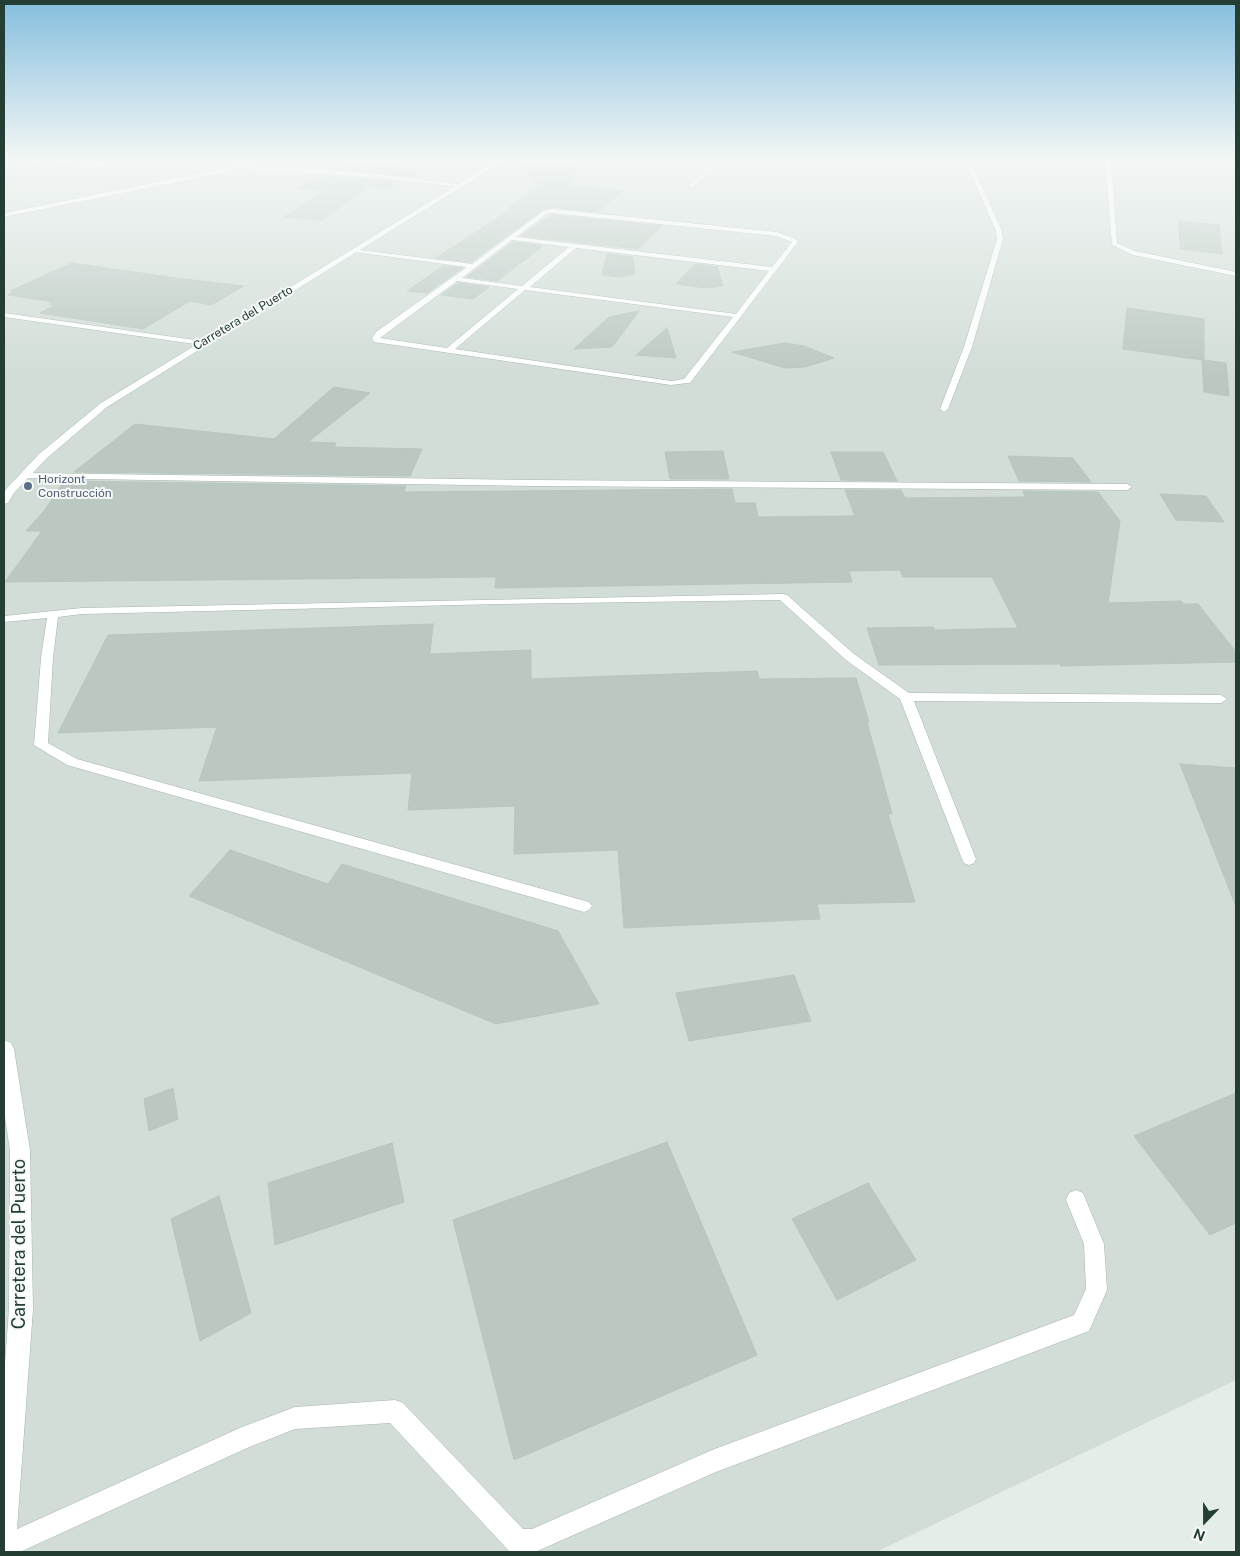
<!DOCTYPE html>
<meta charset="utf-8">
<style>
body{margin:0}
#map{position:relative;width:1240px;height:1556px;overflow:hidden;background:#e4ede8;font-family:"Public Sans",sans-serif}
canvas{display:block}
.frame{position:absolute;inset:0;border:5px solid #243e34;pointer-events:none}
.north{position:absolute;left:1180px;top:1496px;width:50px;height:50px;-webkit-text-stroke:4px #f5f9f7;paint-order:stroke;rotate:202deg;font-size:14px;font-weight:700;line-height:20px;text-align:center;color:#243e34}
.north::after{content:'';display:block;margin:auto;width:18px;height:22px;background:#243e34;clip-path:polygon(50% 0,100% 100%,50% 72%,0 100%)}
</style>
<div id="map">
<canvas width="1240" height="1556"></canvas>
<div class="frame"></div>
<div class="north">N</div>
</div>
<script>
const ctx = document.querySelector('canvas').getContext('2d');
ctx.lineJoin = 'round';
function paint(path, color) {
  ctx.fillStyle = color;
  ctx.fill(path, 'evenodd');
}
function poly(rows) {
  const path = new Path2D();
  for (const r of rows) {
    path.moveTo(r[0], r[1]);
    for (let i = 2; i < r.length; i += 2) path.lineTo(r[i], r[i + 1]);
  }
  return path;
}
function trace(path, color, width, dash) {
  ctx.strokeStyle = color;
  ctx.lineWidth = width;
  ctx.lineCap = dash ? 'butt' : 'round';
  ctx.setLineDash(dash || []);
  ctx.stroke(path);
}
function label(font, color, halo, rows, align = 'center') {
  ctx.font = font + ' "Public Sans",sans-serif';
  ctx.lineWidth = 4;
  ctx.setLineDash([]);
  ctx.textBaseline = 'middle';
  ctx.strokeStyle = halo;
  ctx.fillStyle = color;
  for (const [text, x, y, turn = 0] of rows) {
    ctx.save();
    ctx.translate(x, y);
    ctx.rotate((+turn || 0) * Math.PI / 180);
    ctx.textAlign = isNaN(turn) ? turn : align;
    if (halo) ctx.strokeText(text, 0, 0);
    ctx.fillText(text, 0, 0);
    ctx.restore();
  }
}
paint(poly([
 [95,160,1236,160,1236,1380,876,1552,4,1552,4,161,116,167]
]), '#d2ddd7');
const building = poly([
 [576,162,571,185,623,191,597,212,552,207,542,210,471,262,436,258,513,208,509,207,540,187,517,166,539,163,557,166,576,162],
 [351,163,364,164,425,170,412,177,338,169,351,163],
 [323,176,368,179,400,182,387,189,369,187,322,220,284,217,324,191,298,188,323,176],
 [552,215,662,226,638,249,521,236,552,215],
 [1179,221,1219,225,1222,254,1180,249,1179,221],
 [513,242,543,246,497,281,467,277,513,242],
 [607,254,633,257,635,274,621,277,602,275,607,254],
 [72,263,176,278,244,286,211,305,190,301,143,329,40,313,55,305,49,304,54,302,8,295,14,292,10,291,72,263],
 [696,264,717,267,723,286,705,288,676,284,696,264],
 [443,266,462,268,427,293,407,291,443,266],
 [458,283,489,287,473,299,441,295,458,283],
 [1127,308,1204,319,1204,360,1226,363,1229,396,1204,392,1202,360,1123,349,1127,308],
 [639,311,612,347,574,349,609,317,639,311],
 [667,328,676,358,636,355,667,328],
 [785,343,804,346,834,358,805,367,785,368,732,352,785,343],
 [334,387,370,393,308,442,336,443,334,447,422,449,410,476,74,472,135,424,274,439,334,387],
 [723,451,729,479,670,479,665,452,723,451],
 [831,452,883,452,897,481,841,480,831,452],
 [1008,456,1073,458,1091,482,1019,481,1008,456],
 [64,481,406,486,404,492,732,489,735,503,755,503,758,517,855,516,845,490,901,490,905,498,1025,497,1023,491,1098,492,1120,521,1108,603,1181,601,1183,604,1198,604,1236,652,1236,662,1061,666,1060,664,879,665,867,628,933,627,935,630,1018,628,992,577,903,577,900,570,849,571,852,582,547,587,495,588,496,577,5,582,42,531,26,531,44,511,64,481],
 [1160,494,1206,496,1224,522,1176,520,1160,494],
 [433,624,430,654,531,650,531,679,757,671,759,679,856,678,869,722,867,722,892,814,888,814,915,902,817,904,820,919,624,928,618,850,514,854,515,806,408,810,412,773,199,781,217,727,58,733,108,635,433,624],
 [1180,764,1236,768,1236,903,1235,904,1180,764],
 [230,850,328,884,342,864,558,931,599,1004,496,1024,189,896,230,850],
 [794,975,811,1021,689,1041,676,993,794,975],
 [173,1088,178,1119,149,1131,144,1099,173,1088],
 [1236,1093,1236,1223,1210,1235,1134,1136,1236,1093],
 [667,1142,757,1355,514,1460,453,1220,667,1142],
 [392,1143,404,1202,275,1245,268,1183,392,1143],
 [868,1183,916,1260,837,1300,792,1219,868,1183],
 [219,1196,251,1313,200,1341,171,1219,219,1196]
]);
paint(building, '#bac8c1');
trace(building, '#b7c6be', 1);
const lane = poly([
 [198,160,368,173,464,185,461,187,368,177,233,168,235,169,232,171,4,217,4,213,232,167,198,160],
 [716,160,721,160,693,187,689,187,716,160],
 [965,160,970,160,1002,231,1003,239,972,347,948,409,944,412,940,409,964,347,997,239,996,231,965,160],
 [1105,160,1111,160,1117,243,1135,251,1236,272,1236,276,1133,255,1112,245,1105,160],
 [552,209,777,232,796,239,798,242,690,383,687,383,671,385,374,342,372,338,376,332,467,267,354,252,352,249,472,264,543,211,552,209],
 [552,213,776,236,792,242,772,267,516,237,547,214,552,213],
 [512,240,569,247,522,286,462,278,512,240],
 [576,248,769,271,736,314,530,287,576,248],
 [457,281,518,289,447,348,380,338,457,281],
 [525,290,733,317,684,379,671,381,455,349,525,290],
 [4,313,202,341,206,343,202,345,4,317,4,313],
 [25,473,533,480,1127,484,1132,487,1127,490,533,486,22,478,20,476,25,473],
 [783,594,787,595,854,654,909,693,1221,695,1227,699,1221,703,914,701,976,859,974,863,969,865,964,863,962,859,900,699,846,660,780,600,499,604,82,614,58,617,53,658,48,743,77,759,589,902,592,906,589,910,584,912,67,765,34,745,41,658,47,618,4,622,4,616,82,608,783,594],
 [1076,1190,1083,1193,1104,1244,1107,1290,1089,1331,716,1472,535,1552,509,1551,390,1423,295,1429,247,1448,20,1552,4,1552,4,1535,242,1427,295,1407,395,1400,403,1403,523,1529,532,1529,712,1450,1074,1315,1086,1289,1084,1244,1066,1200,1069,1193,1076,1190]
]);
const secondary = poly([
 [498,160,505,160,107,407,47,458,14,493,8,503,4,504,4,493,6,489,39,454,101,403,498,160],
 [4,1040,11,1043,14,1049,30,1150,33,1309,17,1529,13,1538,4,1542,4,1376,9,1309,10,1150,4,1111,4,1040]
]);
trace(lane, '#a7b5ae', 1);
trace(secondary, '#a3b8af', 1);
paint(lane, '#fff');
paint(secondary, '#fff');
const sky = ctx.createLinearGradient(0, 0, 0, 378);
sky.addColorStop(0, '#85bede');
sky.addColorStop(0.42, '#f3f7f5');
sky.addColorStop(1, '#f3f7f500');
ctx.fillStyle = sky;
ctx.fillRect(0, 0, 1240, 378);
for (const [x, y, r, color] of [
 [28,486,5,"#5c6f8a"]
]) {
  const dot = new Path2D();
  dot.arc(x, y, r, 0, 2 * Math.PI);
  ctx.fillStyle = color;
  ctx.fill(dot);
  trace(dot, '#f5f9f7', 2);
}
label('12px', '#243e34', '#f5f9f7', [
 ["Carretera del Puerto",243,318,-31]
]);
label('12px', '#4e5e75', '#f5f9f7', [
 ["Horizont",38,479],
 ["Construcción",38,493]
], 'left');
label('18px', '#243e34', '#f5f9f7', [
 ["Carretera del Puerto",19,1244,-90]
]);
</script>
